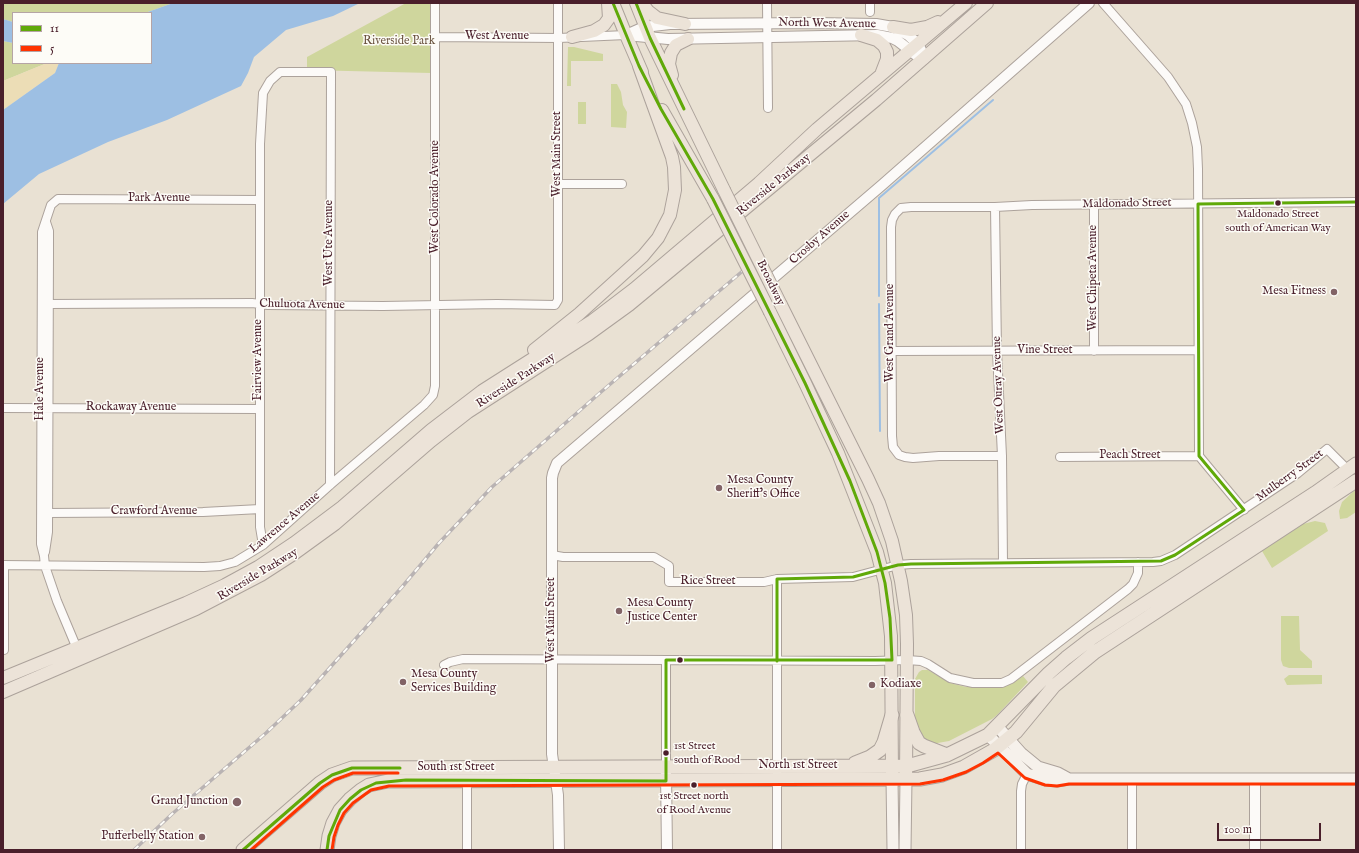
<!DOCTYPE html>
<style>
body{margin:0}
#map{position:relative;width:1359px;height:853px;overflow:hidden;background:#e9e1d3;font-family:"IM FELL English",serif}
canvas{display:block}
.frame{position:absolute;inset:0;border:4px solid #4a1f2b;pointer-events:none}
.legend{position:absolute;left:12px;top:12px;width:140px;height:52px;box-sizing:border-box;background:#fdfcf7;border:1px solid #b5a4a5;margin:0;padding:5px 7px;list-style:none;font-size:12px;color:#4a1f2b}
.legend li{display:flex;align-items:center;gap:8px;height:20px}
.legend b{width:20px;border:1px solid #b5a4a5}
.scale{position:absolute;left:1217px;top:823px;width:104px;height:18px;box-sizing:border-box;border:2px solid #4a1f2b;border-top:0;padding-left:5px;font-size:12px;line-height:14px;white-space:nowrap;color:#4a1f2b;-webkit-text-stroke:3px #fdfcf7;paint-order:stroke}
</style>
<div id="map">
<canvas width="1359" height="853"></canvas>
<div class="frame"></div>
<ul class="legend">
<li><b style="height:5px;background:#60a909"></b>11</li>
<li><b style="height:5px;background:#f30"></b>5</li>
</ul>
<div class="scale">100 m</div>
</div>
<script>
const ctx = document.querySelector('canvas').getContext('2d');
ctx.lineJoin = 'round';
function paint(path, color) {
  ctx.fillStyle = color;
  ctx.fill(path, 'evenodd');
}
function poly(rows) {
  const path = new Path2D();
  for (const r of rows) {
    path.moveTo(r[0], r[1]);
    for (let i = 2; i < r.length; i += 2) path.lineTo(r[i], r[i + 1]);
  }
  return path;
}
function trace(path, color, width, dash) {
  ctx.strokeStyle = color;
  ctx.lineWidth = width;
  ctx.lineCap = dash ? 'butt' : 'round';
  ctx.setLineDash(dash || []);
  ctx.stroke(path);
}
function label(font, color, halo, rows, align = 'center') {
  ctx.font = font + ' "IM FELL English",serif';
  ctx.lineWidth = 3;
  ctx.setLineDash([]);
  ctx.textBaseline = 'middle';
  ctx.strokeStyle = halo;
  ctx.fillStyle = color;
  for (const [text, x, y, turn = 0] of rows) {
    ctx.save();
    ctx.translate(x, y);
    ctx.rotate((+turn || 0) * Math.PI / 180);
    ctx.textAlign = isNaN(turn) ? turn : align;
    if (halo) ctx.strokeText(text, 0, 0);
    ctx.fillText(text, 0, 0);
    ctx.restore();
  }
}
paint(poly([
 [3,3,173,3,145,13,13,13,13,22,3,19],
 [406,3,430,3,431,73,307,70,307,57],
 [3,41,13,43,13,63,47,63,3,81],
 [568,47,574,47,603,54,603,61,571,61,571,86,567,86],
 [611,84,617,84,621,92,623,105,627,112,626,128,611,127],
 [578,102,586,102,586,124,578,124],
 [1356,489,1356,512,1347,518,1340,519,1339,511,1342,502],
 [1315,521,1325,523,1328,531,1272,568,1262,551,1303,524],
 [1281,616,1299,616,1300,650,1312,661,1312,668,1289,668,1283,666,1281,660],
 [922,670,928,670,950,683,966,687,1003,687,1013,683,1023,676,1028,682,997,715,992,719,949,741,932,744,924,741,915,722,915,679,919,672],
 [1289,675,1322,675,1322,684,1287,685,1284,679]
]), '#cfd69d');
paint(poly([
 [47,63,59,63,55,73,3,110,3,81]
]), '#ecddb6');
paint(poly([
 [173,3,360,3,333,16,286,30,254,57,248,73,241,86,167,120,108,142,39,174,3,204,3,110,55,73,59,63,151,63,151,13,145,13],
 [3,19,13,22,13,43,3,41]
]), '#9dbfe3');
trace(poly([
 [879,296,879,198,993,100],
 [879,304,880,431]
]), '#9dbfe3', 2);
const minor = poly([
 [767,3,768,108],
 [870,3,870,12],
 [1103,3,1168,77,1186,104,1192,123,1197,147,1198,169,1199,456,1244,510],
 [436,37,559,38,626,35],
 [558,184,622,184],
 [1094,205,1094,351],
 [995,207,997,351,1002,456,1003,563],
 [48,304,252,303,268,305,383,306,497,304,555,305,558,300,558,3],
 [891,351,1198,350],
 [3,408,259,409],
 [1002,456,939,456,913,458,905,457,899,455,893,447,892,436,891,227,892,220,895,214,901,208,911,207,995,207,1032,205,1356,202],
 [1060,457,1199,456],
 [48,513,203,512,260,509],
 [263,545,260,527,260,144,263,93,270,81,280,72,331,72,330,485],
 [45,552,48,532,49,252,49,231,46,222],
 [552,555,563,557,654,557,669,566,669,582,764,582,777,579,853,577,898,565,911,564,1153,562,1161,561,1175,555,1298,473,1327,449,1348,470],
 [3,565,204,567,220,566,235,562,263,545,330,485,424,405,433,395,435,386,435,3],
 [4,650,4,565],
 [78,651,57,601,45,566,44,556,41,544,42,232,51,205,58,199,260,200],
 [444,665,450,662,463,659,875,661,907,660,921,661,928,664,950,678,973,683,1002,683,1011,679,1128,589,1133,584,1138,573,1138,562],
 [666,766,666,660],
 [467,781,467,850],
 [777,850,777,579],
 [1021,850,1021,791,1022,784,1027,774],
 [1132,850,1132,779]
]);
const tertiary = poly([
 [626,35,644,27,670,24,815,23,876,24,893,27,908,35,918,44,921,50,924,59],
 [626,35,668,39,877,35,892,38,898,41,916,55],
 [666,774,667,850],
 [559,850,558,795,552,754,552,478,553,473,557,463,882,185,1089,3],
 [1255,850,1255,779]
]);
const secondary = poly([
 [997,726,1021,753,1038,767,1058,773,1069,779],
 [988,735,1027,774,1046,780,1057,781,1069,779,1356,779],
 [892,779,893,850],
 [905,850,906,779]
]);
const primary = poly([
 [613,3,626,35,642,72],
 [636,3,650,38,724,190],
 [642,3,648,11,657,18,685,24],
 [893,27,911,30,927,27,938,22],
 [861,35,877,40,884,46,887,52,887,59,882,72],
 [572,37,594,31,604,25,609,18,608,3],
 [672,75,669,64,671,53,676,45,688,39],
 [662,110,713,199],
 [781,305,868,479,879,503,892,541,901,581,906,615,907,644,906,776],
 [770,312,805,383,838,453,877,552,885,583,891,636,892,776],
 [534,350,579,314,643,256,658,238,670,215,675,190,674,167,672,157,639,66],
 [3,678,186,603,225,585,258,567,294,543,342,507,431,430,482,391,592,321,634,289,759,183,817,129,966,3],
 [3,692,196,609,261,575,295,553,335,524,431,441,468,412,589,334,629,305,876,100,987,3]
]);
const trunk = poly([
 [907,715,913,732,919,743,924,746,947,755],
 [855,763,870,757,880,750,884,742,892,715],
 [243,850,320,783,332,775,352,768,907,766,947,755,988,735,1049,673,1066,658,1092,638,1315,493,1356,464],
 [327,850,329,836,333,823,340,810,350,799,361,790,369,785,388,781,920,779,942,775,964,767,994,750,1016,732,1054,686,1095,652,1356,481]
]);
trace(minor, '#aca29b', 10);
trace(tertiary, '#aca29b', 12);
trace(secondary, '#aca29b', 13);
trace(primary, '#aca29b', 14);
trace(trunk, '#aca29b', 15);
trace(minor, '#fcfaf8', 8);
trace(tertiary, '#fcfaf8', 10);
trace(secondary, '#f6f1eb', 11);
trace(primary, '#ece3d8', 12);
trace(trunk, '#ece3d8', 13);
const rail = poly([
 [134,850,172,814,266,733,301,700,402,587,439,543,492,487,601,392,745,269]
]);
trace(rail, '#b9b3b3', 3.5);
trace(rail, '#fdfcf7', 2, [6]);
const primaryBridge = poly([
 [724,190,781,305],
 [713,199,770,312]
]);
trace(primaryBridge, '#aca29b', 14, []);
trace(primaryBridge, '#ece3d8', 12);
trace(poly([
 [636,3,650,38,684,109],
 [777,661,777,579,853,577,898,565,911,564,1161,561,1175,555,1244,510,1199,456,1198,204,1356,202],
 [243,850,320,783,332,775,352,768,400,768],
 [327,850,329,836,340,810,350,799,361,790,376,783,406,780,666,781,666,660,892,660,890,618,885,583,877,552,850,481,805,383,713,199,661,109,639,66,613,3]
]), '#60a909', 3);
trace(poly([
 [251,850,323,787,334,780,353,773,398,773],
 [332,850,334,837,338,825,344,813,353,803,371,790,389,786,920,784,943,780,966,772,983,763,998,753,1025,778,1045,785,1057,786,1069,784,1356,784]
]), '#f30', 3);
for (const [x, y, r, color] of [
 [1278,203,3.5,"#4a1f2b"],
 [1334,292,4,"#826366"],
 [719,488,4,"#826366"],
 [619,611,4,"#826366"],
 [680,660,3.5,"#4a1f2b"],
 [403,682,4,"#826366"],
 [872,685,4,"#826366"],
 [666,753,3.5,"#4a1f2b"],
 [694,785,3.5,"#4a1f2b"],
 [237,802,5,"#826366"],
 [202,837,4,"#826366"]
]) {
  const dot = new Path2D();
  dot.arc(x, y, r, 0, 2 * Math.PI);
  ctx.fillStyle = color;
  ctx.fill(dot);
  trace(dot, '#fdfcf7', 1.5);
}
label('11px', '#4a1f2b', '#fdfcf7', [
 ["Maldonado Street",1278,215],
 ["south of American Way",1278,229],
 ["1st Street",674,747,"left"],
 ["south of Rood",674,761,"left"],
 ["1st Street north",694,797],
 ["of Rood Avenue",694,811]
]);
label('12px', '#4a1f2b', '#fdfcf7', [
 ["North West Avenue",827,24,1],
 ["West Avenue",497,37],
 ["West Main Street",558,154,-90],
 ["Riverside Parkway",774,185,-39],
 ["West Colorado Avenue",436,197,-90],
 ["Park Avenue",159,199],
 ["Maldonado Street",1127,204,-1],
 ["Crosby Avenue",820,238,-41],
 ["West Ute Avenue",330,243,-90],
 ["West Chipeta Avenue",1094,278,-90],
 ["Broadway",770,283,64],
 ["Chuluota Avenue",302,305,1],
 ["West Grand Avenue",891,333,-90],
 ["Vine Street",1045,351],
 ["Fairview Avenue",259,360,-90],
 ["Riverside Parkway",516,381,-33],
 ["West Ouray Avenue",999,385,-92],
 ["Hale Avenue",41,389,-90],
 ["Rockaway Avenue",131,408],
 ["Peach Street",1130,456],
 ["Mulberry Street",1290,476,-36],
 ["Crawford Avenue",154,512],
 ["Lawrence Avenue",285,523,-40],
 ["Riverside Parkway",258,575,-31],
 ["Rice Street",708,582],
 ["West Main Street",552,620,-90],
 ["North 1st Street",798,766],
 ["South 1st Street",456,768]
]);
label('12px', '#6b5340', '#fdfcf7', [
 ["Riverside Park",399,42]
]);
label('12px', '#4a1f2b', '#fdfcf7', [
 ["Mesa Fitness",1326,292,"right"],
 ["Mesa County",727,481],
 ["Sheriff's Office",727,495],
 ["Mesa County",627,604],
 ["Justice Center",627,618],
 ["Mesa County",411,675],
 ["Services Building",411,689],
 ["Kodiaxe",880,685],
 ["Grand Junction",228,802,"right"],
 ["Pufferbelly Station",194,837,"right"]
], 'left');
</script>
